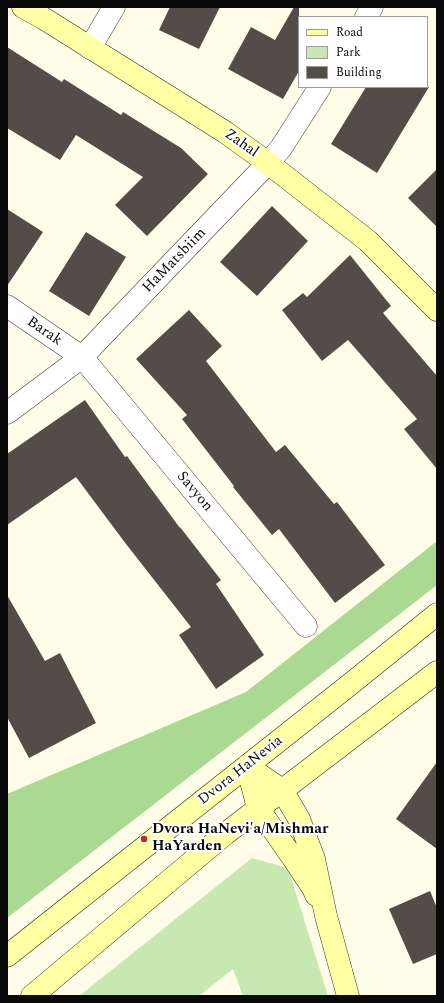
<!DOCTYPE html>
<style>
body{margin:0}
#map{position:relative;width:444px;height:1003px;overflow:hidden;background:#fffde8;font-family:Spectral,serif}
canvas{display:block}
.frame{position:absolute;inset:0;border:8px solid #0a0a0a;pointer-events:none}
.legend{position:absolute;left:298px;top:16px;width:130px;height:72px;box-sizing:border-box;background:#fff;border:1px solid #9d9d9d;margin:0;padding:5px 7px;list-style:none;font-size:12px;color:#0a0a0a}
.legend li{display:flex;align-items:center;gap:8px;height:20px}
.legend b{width:20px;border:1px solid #9d9d9d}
</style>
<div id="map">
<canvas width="444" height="1003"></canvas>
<div class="frame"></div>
<ul class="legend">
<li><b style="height:5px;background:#ffffa3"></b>Road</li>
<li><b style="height:11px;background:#c8e8b2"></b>Park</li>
<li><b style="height:11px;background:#534d47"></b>Building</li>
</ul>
</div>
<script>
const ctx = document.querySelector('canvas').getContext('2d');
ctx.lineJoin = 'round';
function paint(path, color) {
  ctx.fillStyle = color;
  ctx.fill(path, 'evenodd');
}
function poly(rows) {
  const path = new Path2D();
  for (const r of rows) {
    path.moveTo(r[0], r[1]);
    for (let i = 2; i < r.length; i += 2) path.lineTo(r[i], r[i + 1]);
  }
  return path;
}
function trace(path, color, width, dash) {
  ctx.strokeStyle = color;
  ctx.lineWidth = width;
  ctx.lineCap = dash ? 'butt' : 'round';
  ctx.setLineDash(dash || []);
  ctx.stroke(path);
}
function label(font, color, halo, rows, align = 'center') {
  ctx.font = font + ' Spectral,serif';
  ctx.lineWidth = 4;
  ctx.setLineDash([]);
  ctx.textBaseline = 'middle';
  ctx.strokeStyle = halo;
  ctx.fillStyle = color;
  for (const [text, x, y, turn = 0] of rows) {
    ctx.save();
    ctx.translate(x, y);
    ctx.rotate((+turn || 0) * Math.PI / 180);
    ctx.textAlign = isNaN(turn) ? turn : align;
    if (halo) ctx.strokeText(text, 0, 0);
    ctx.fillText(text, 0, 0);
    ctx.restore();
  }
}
paint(poly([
 [252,858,288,868,328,996,243,996,233,969,199,996,79,996]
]), '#c8e8b2');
paint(poly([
 [437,541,437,585,7,918,7,794,246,692]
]), '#aad991');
paint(poly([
 [170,7,220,7,199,49,159,30],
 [294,7,299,7,299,71,283,99,228,69,251,27,275,40],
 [7,47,62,82,64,79,121,115,123,112,181,148,208,174,147,236,115,205,143,177,76,135,60,160,7,128],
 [366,87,429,87,377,173,331,144],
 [437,169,437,227,408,198],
 [272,206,308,241,257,296,220,262],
 [7,209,43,232,7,286],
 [86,232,126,257,89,316,49,291],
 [350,255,391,306,383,313,437,376,437,469,404,429,417,419,348,340,322,361,282,310,303,293,307,297],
 [189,310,222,346,206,361,276,452,285,445,334,504,337,502,385,565,335,603,279,529,272,535,233,487,234,486,182,419,187,415,136,359],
 [85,400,125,457,127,456,180,528,180,527,221,580,216,584,264,655,216,689,179,635,191,627,126,544,76,477,7,525,7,454],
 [7,595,45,661,60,653,96,723,29,758,7,717],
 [437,762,437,849,396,819],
 [430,891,437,908,437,954,413,964,389,909]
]), '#534d47');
const street = poly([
 [366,17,372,7],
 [90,48,114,7],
 [7,306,82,357,306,626],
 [7,413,82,357,268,163,281,148,320,87]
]);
const secondary = poly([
 [23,7,43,18,225,132,268,163,368,241,437,310],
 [247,766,282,790,299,819,314,859,326,916,348,996],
 [247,766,258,808,295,861,313,888,316,895],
 [7,956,353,682,437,614],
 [32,996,225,834,437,672]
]);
trace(street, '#3d3d3d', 23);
trace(secondary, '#2c2c2c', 23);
trace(street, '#fff', 22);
trace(secondary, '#ffffa3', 22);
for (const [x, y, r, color] of [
 [144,839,4,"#ba2c22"]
]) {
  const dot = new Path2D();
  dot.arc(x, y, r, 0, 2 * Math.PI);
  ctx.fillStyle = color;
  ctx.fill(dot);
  trace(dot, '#fff', 1.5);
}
label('15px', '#0a0a0a', '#fff', [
 ["Zahal",241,144,35],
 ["HaMatsbiim",175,261,-46],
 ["Barak",44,332,34],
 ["Savyon",194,492,50],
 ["Dvora HaNevia",241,771,-38]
]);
label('bold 15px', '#0a0a0a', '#fff', [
 ["Dvora HaNevi'a/Mishmar",152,830],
 ["HaYarden",152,847]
], 'left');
</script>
